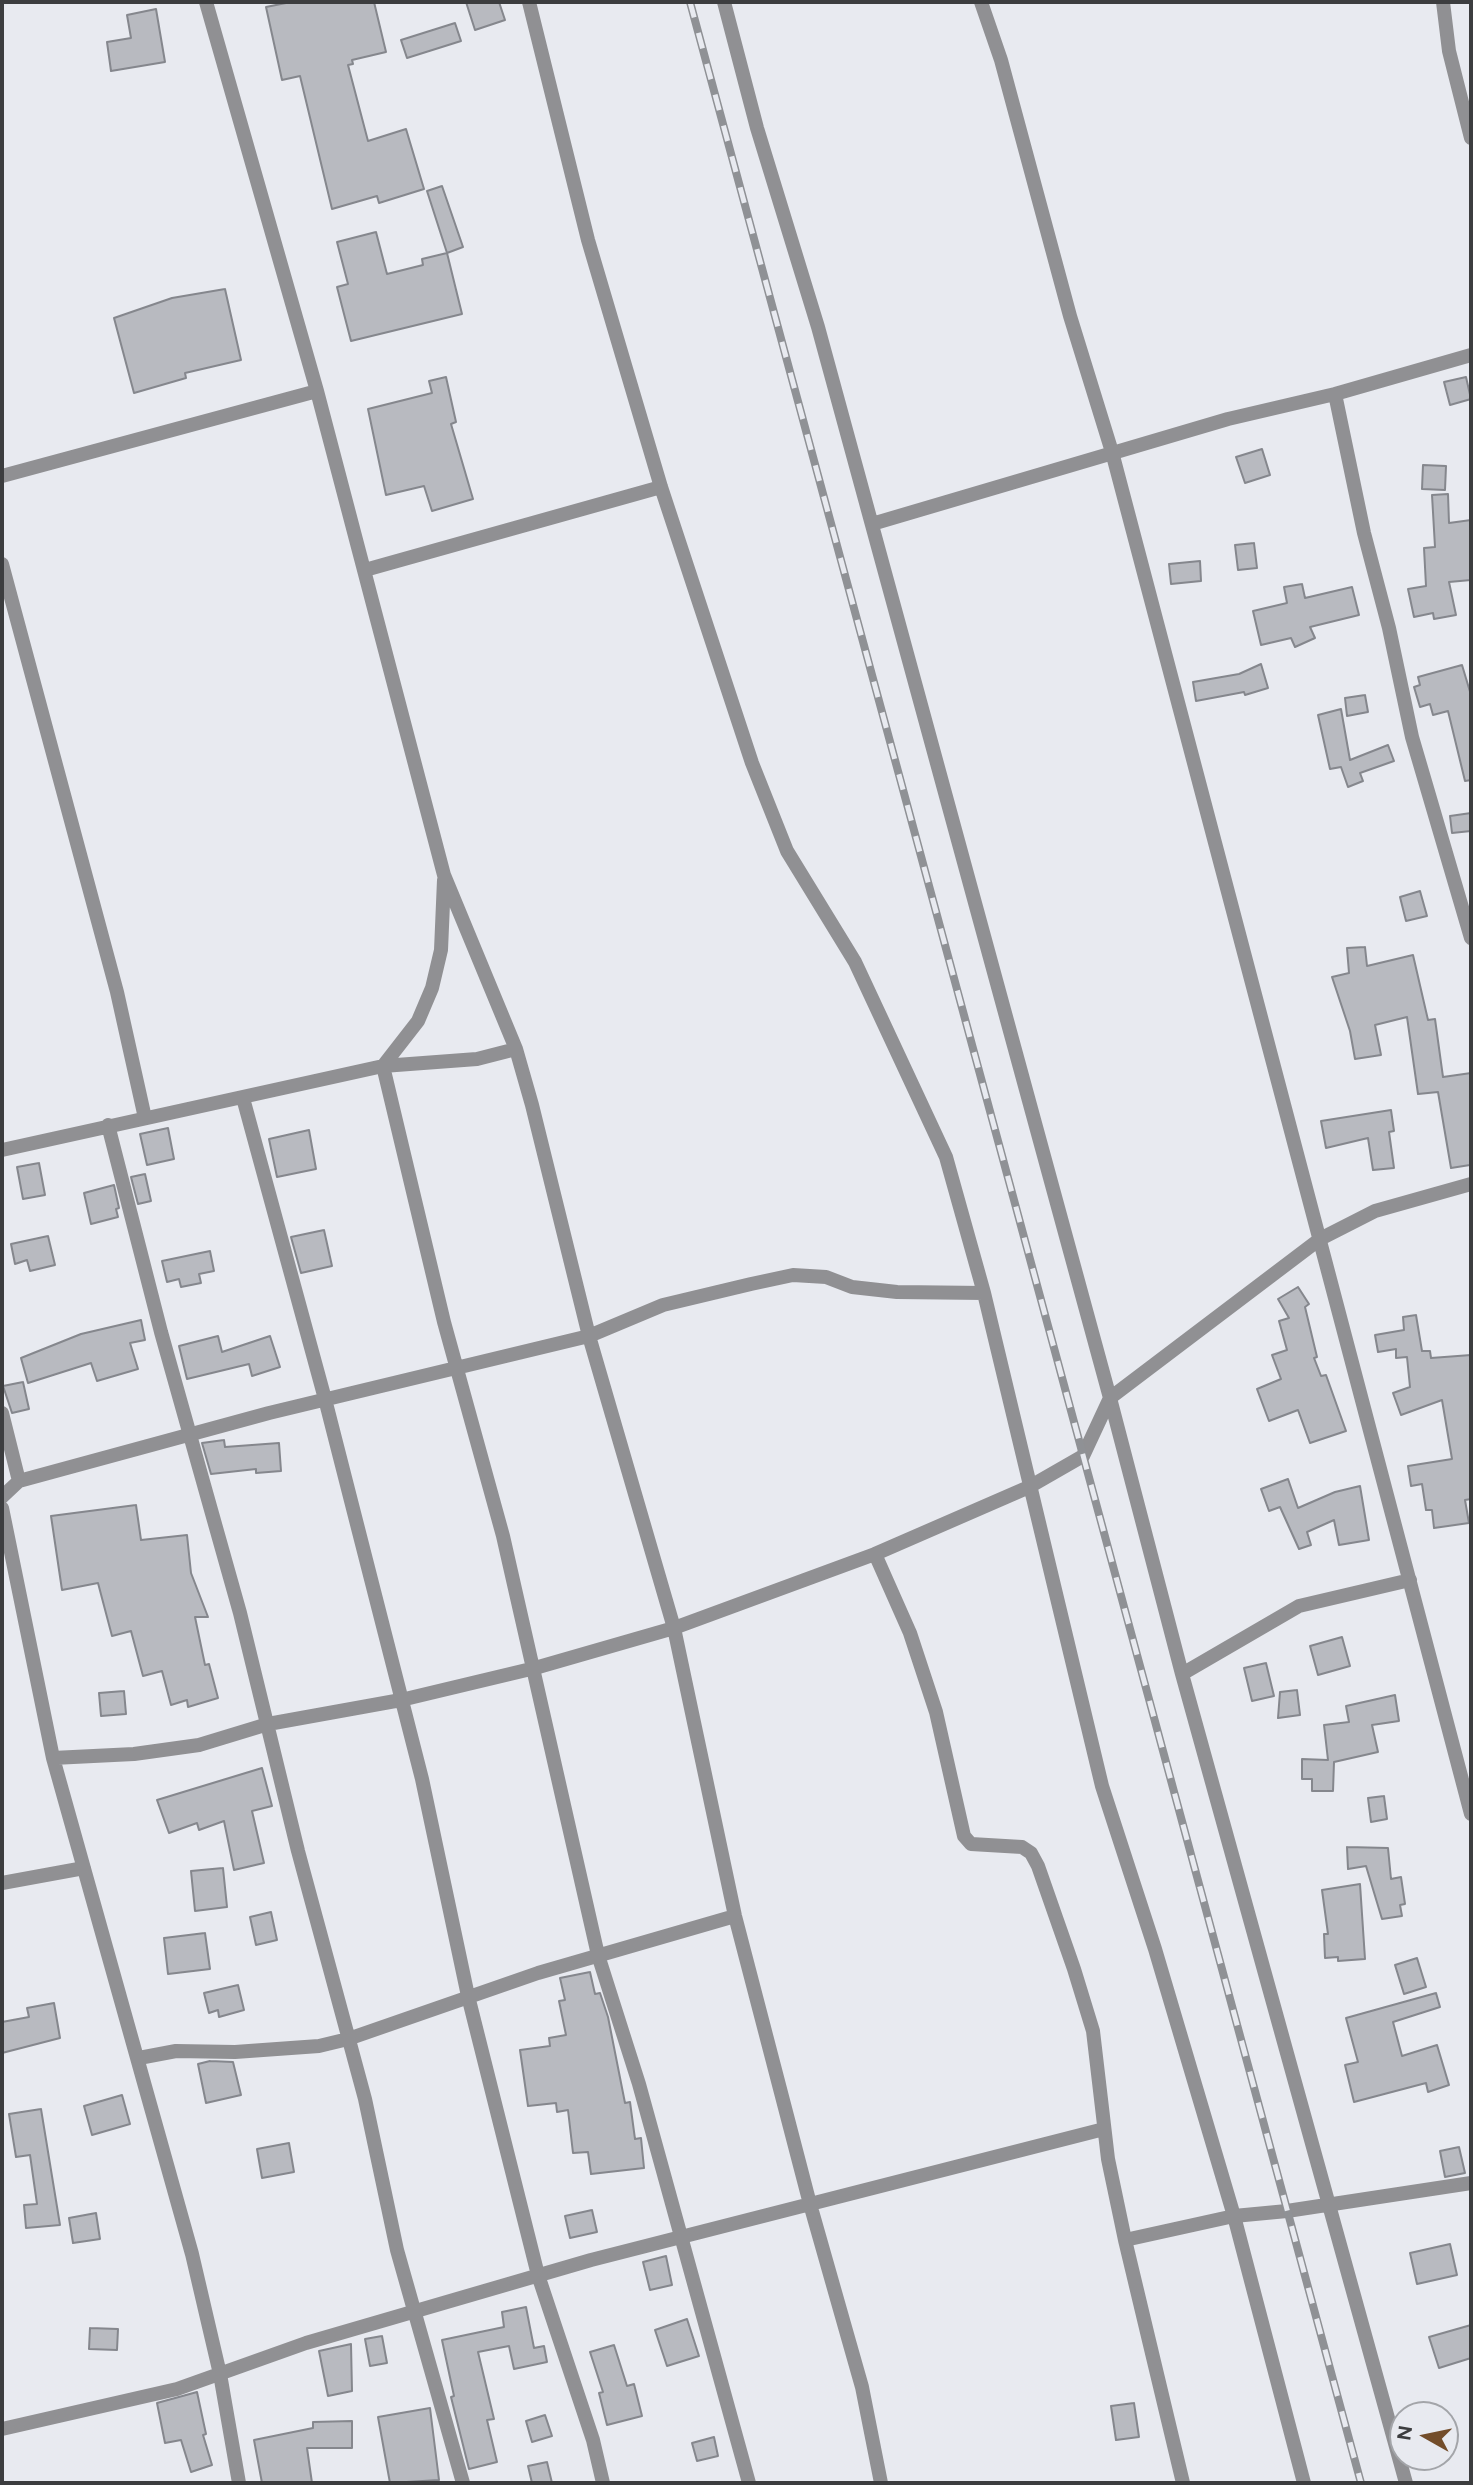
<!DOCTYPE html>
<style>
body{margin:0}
#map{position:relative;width:1473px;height:2485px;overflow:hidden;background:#e8eaf0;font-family:Figtree,sans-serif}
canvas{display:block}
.frame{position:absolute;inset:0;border:4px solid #3c3d3f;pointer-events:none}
.north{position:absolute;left:1389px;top:2401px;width:70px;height:70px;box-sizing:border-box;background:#e8eaf0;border:2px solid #a3a5a9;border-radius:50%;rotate:279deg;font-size:19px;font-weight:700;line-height:28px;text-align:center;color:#3c3d3f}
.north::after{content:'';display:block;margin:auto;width:24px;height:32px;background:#734d2a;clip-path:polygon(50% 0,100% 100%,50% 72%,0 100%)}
</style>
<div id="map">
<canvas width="1473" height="2485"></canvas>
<div class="frame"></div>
<div class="north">N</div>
</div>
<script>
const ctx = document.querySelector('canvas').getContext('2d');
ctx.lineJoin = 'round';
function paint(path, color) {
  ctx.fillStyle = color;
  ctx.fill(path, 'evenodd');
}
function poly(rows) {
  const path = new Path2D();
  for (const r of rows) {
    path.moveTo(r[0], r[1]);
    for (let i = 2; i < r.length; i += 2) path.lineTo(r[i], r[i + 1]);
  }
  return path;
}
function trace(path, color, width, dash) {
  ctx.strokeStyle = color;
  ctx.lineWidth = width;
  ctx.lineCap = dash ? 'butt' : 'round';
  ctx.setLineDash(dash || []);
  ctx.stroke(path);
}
const building = poly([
 [291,2,374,2,386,52,352,60,353,64,348,65,368,141,406,129,424,189,379,203,377,196,332,209,300,76,282,80,266,7,291,2],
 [466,2,499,2,505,20,475,30,466,2],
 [156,9,165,62,111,71,107,42,131,38,127,15,156,9],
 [455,23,461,41,407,58,401,40,455,23],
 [442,186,463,247,447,253,427,191,442,186],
 [376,232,387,274,423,265,422,259,447,253,462,314,351,341,337,287,348,284,337,242,376,232],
 [225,289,241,360,185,373,186,378,134,393,114,318,172,298,225,289],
 [446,377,456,422,451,424,473,499,432,511,424,486,386,495,368,409,432,393,429,381,446,377],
 [1466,377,1471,399,1450,405,1444,382,1466,377],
 [1262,449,1270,475,1245,483,1236,457,1262,449],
 [1423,465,1446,466,1445,490,1422,489,1423,465],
 [1448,494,1449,523,1471,520,1471,580,1449,582,1456,615,1434,619,1433,613,1414,617,1408,589,1426,586,1424,548,1435,547,1432,495,1448,494],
 [1254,543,1257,568,1238,570,1235,545,1254,543],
 [1200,561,1201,581,1171,584,1169,564,1200,561],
 [1302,584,1305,598,1352,587,1359,615,1310,627,1315,638,1295,647,1291,638,1261,645,1253,611,1287,603,1284,587,1302,584],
 [1261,664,1268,688,1245,695,1244,692,1196,701,1193,682,1239,674,1261,664],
 [1462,665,1471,695,1471,780,1465,781,1448,711,1433,715,1430,704,1420,707,1414,687,1420,685,1418,677,1462,665],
 [1365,695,1368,712,1347,716,1345,698,1365,695],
 [1341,709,1350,760,1388,745,1394,761,1360,773,1363,781,1348,787,1341,767,1330,769,1318,715,1341,709],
 [1471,813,1471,831,1452,833,1450,816,1471,813],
 [1420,891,1427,916,1406,921,1400,897,1420,891],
 [1365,947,1367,966,1413,955,1428,1020,1435,1019,1443,1077,1471,1073,1470,1165,1451,1168,1438,1092,1418,1094,1407,1017,1375,1025,1381,1055,1355,1059,1350,1031,1332,977,1349,973,1347,948,1365,947],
 [1391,1110,1394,1131,1389,1132,1394,1168,1373,1170,1368,1138,1326,1148,1321,1121,1391,1110],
 [168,1128,174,1159,147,1165,140,1134,168,1128],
 [309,1130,316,1169,277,1177,269,1139,309,1130],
 [39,1163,45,1195,23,1199,17,1167,39,1163],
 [145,1174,151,1201,138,1204,131,1177,145,1174],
 [114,1185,119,1208,116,1209,118,1217,91,1224,84,1193,114,1185],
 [324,1230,332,1266,301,1273,291,1237,324,1230],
 [48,1236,55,1265,30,1271,27,1260,15,1264,11,1244,48,1236],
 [210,1251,214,1271,199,1274,201,1283,181,1287,179,1279,167,1282,162,1261,210,1251],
 [1298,1287,1309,1304,1305,1307,1317,1357,1314,1358,1321,1376,1326,1375,1346,1431,1310,1443,1298,1410,1269,1421,1257,1389,1281,1379,1272,1355,1287,1350,1279,1321,1289,1318,1278,1299,1298,1287],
 [1416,1315,1422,1351,1430,1351,1431,1358,1471,1355,1471,1499,1465,1500,1469,1523,1434,1528,1432,1510,1426,1510,1422,1484,1411,1486,1408,1466,1452,1459,1442,1400,1401,1415,1393,1393,1410,1387,1407,1357,1396,1358,1396,1349,1378,1352,1375,1335,1404,1330,1403,1317,1416,1315],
 [141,1320,145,1340,130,1343,138,1369,97,1381,91,1363,28,1383,21,1358,81,1334,141,1320],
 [218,1336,222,1352,270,1336,280,1367,252,1376,249,1364,187,1379,179,1346,218,1336],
 [23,1382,29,1409,12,1413,3,1386,23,1382],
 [224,1440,225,1447,279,1443,281,1471,256,1473,256,1469,211,1474,202,1443,224,1440],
 [1288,1479,1298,1508,1335,1492,1360,1486,1369,1540,1339,1545,1334,1520,1307,1532,1311,1545,1299,1549,1280,1507,1269,1511,1261,1489,1288,1479],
 [136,1505,141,1540,187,1535,191,1573,208,1617,195,1617,205,1665,209,1664,218,1698,188,1707,187,1700,171,1705,162,1671,143,1676,131,1631,112,1636,98,1583,62,1590,51,1516,136,1505],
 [1342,1637,1350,1666,1318,1675,1310,1646,1342,1637],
 [1266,1663,1274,1696,1252,1701,1244,1668,1266,1663],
 [1297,1690,1300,1715,1278,1718,1280,1692,1297,1690],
 [124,1691,126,1714,101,1716,99,1693,124,1691],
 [1395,1695,1399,1721,1372,1725,1378,1752,1334,1762,1333,1791,1312,1791,1312,1779,1302,1779,1302,1759,1328,1760,1324,1725,1349,1722,1346,1706,1395,1695],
 [262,1768,272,1806,252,1811,264,1863,234,1870,224,1821,199,1830,197,1823,169,1833,157,1800,262,1768],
 [1384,1796,1387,1819,1371,1822,1368,1798,1384,1796],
 [1347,1847,1388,1848,1391,1879,1401,1877,1405,1904,1400,1905,1402,1916,1382,1919,1366,1866,1348,1869,1347,1847],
 [223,1868,227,1907,195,1911,191,1871,223,1868],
 [1360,1884,1365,1959,1338,1961,1338,1957,1325,1958,1324,1934,1328,1934,1322,1890,1360,1884],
 [271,1912,277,1940,256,1945,250,1917,271,1912],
 [205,1933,210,1969,168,1974,164,1938,205,1933],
 [1417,1958,1426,1987,1404,1994,1395,1965,1417,1958],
 [590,1972,595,1994,600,1993,608,2017,625,2103,630,2102,635,2139,641,2138,644,2168,591,2174,588,2152,573,2153,568,2110,557,2112,556,2103,528,2106,520,2050,550,2046,549,2038,566,2035,559,2001,565,2000,560,1978,590,1972],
 [238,1985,244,2010,219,2017,218,2010,209,2013,204,1993,238,1985],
 [1436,1993,1440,2007,1393,2022,1402,2056,1437,2045,1449,2085,1428,2092,1426,2083,1354,2102,1345,2065,1358,2062,1346,2018,1436,1993],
 [54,2003,60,2038,2,2053,2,2022,29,2017,27,2008,54,2003],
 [210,2061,233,2062,241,2095,206,2103,198,2064,210,2061],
 [122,2095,130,2124,92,2135,84,2106,122,2095],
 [41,2109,60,2225,26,2228,24,2205,37,2204,30,2155,16,2157,9,2114,41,2109],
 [289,2143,294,2172,262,2178,257,2149,289,2143],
 [1459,2147,1465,2173,1445,2177,1440,2151,1459,2147],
 [592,2210,597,2232,570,2238,565,2216,592,2210],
 [96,2213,100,2239,73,2243,69,2218,96,2213],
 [1450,2244,1457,2275,1417,2284,1410,2253,1450,2244],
 [666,2256,672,2285,650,2290,643,2262,666,2256],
 [526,2307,534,2348,544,2346,547,2362,514,2369,509,2346,478,2352,494,2419,487,2420,497,2462,469,2469,451,2397,454,2396,442,2340,504,2327,502,2312,526,2307],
 [687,2319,699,2356,667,2366,655,2330,687,2319],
 [1471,2325,1471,2358,1439,2368,1429,2337,1471,2325],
 [90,2328,118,2329,117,2350,89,2349,90,2328],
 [382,2336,387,2363,370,2366,365,2339,382,2336],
 [351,2344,352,2391,328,2396,319,2351,351,2344],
 [614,2345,627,2386,634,2384,642,2416,607,2425,599,2393,603,2392,590,2352,614,2345],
 [197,2392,206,2434,203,2435,212,2465,191,2472,181,2440,165,2443,157,2403,197,2392],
 [1134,2403,1139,2437,1116,2440,1111,2406,1134,2403],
 [430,2408,439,2480,390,2483,378,2417,430,2408],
 [545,2415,552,2436,532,2442,526,2421,545,2415],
 [352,2421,352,2448,307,2448,312,2483,262,2483,254,2440,313,2428,313,2422,352,2421],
 [714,2437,718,2456,697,2461,692,2443,714,2437],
 [547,2462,552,2483,532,2483,528,2466,547,2462]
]);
paint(building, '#b8bac0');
trace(building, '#85878d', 2);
trace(poly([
 [206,2,317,391,444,875,516,1049,532,1105,589,1336,674,1628,735,1916,810,2204,862,2387,881,2483],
 [529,2,588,240,661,487,752,763,787,851,855,962,946,1157,984,1293,1102,1786,1155,1949,1234,2216,1304,2483],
 [724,2,757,128,818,327,1110,1398,1182,1674,1406,2483],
 [981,2,1001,60,1070,316,1112,452,1471,1814],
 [1443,2,1449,51,1471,138],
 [1335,394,1364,533,1389,628,1412,737,1471,938],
 [2,476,317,391],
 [872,524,1228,419,1335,394,1471,355],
 [2,564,117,992,145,1118],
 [365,570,661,487],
 [516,1049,477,1059,383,1066,444,1322,503,1536,598,1955,639,2084,749,2483],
 [243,1098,325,1399,422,1779,468,1996,538,2275,593,2440,603,2483],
 [108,1125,161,1332,240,1613,298,1851,365,2099,397,2250,463,2483],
 [2,1150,383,1066,418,1021,432,988,441,950,444,880],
 [2,1413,19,1481],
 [2,1497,19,1481,269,1413,589,1336,663,1305,751,1284,793,1275,826,1277,852,1287,897,1292,984,1293],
 [2,1508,53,1758,192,2254,220,2374,239,2483],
 [875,1554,910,1633,936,1712,964,1836,971,1844,1022,1847,1031,1853,1038,1866,1074,1969,1093,2031,1108,2159,1125,2240,1183,2483],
 [1182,1674,1299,1606,1410,1580],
 [53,1758,134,1754,199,1745,268,1724,401,1700,535,1668,674,1628,875,1554,1029,1487,1083,1456,1110,1398,1320,1239,1375,1211,1471,1184],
 [2,1883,84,1868],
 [139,2058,176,2051,235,2052,319,2046,348,2039,538,1973,735,1916],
 [1125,2240,1234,2216,1287,2211,1471,2183],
 [2,2429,177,2389,306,2343,591,2260,1104,2129]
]), '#909093', 14);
const rail = poly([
 [690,2,1361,2483]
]);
trace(rail, '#8f9195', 8);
trace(rail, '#e8eaf0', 5, [16]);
</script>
